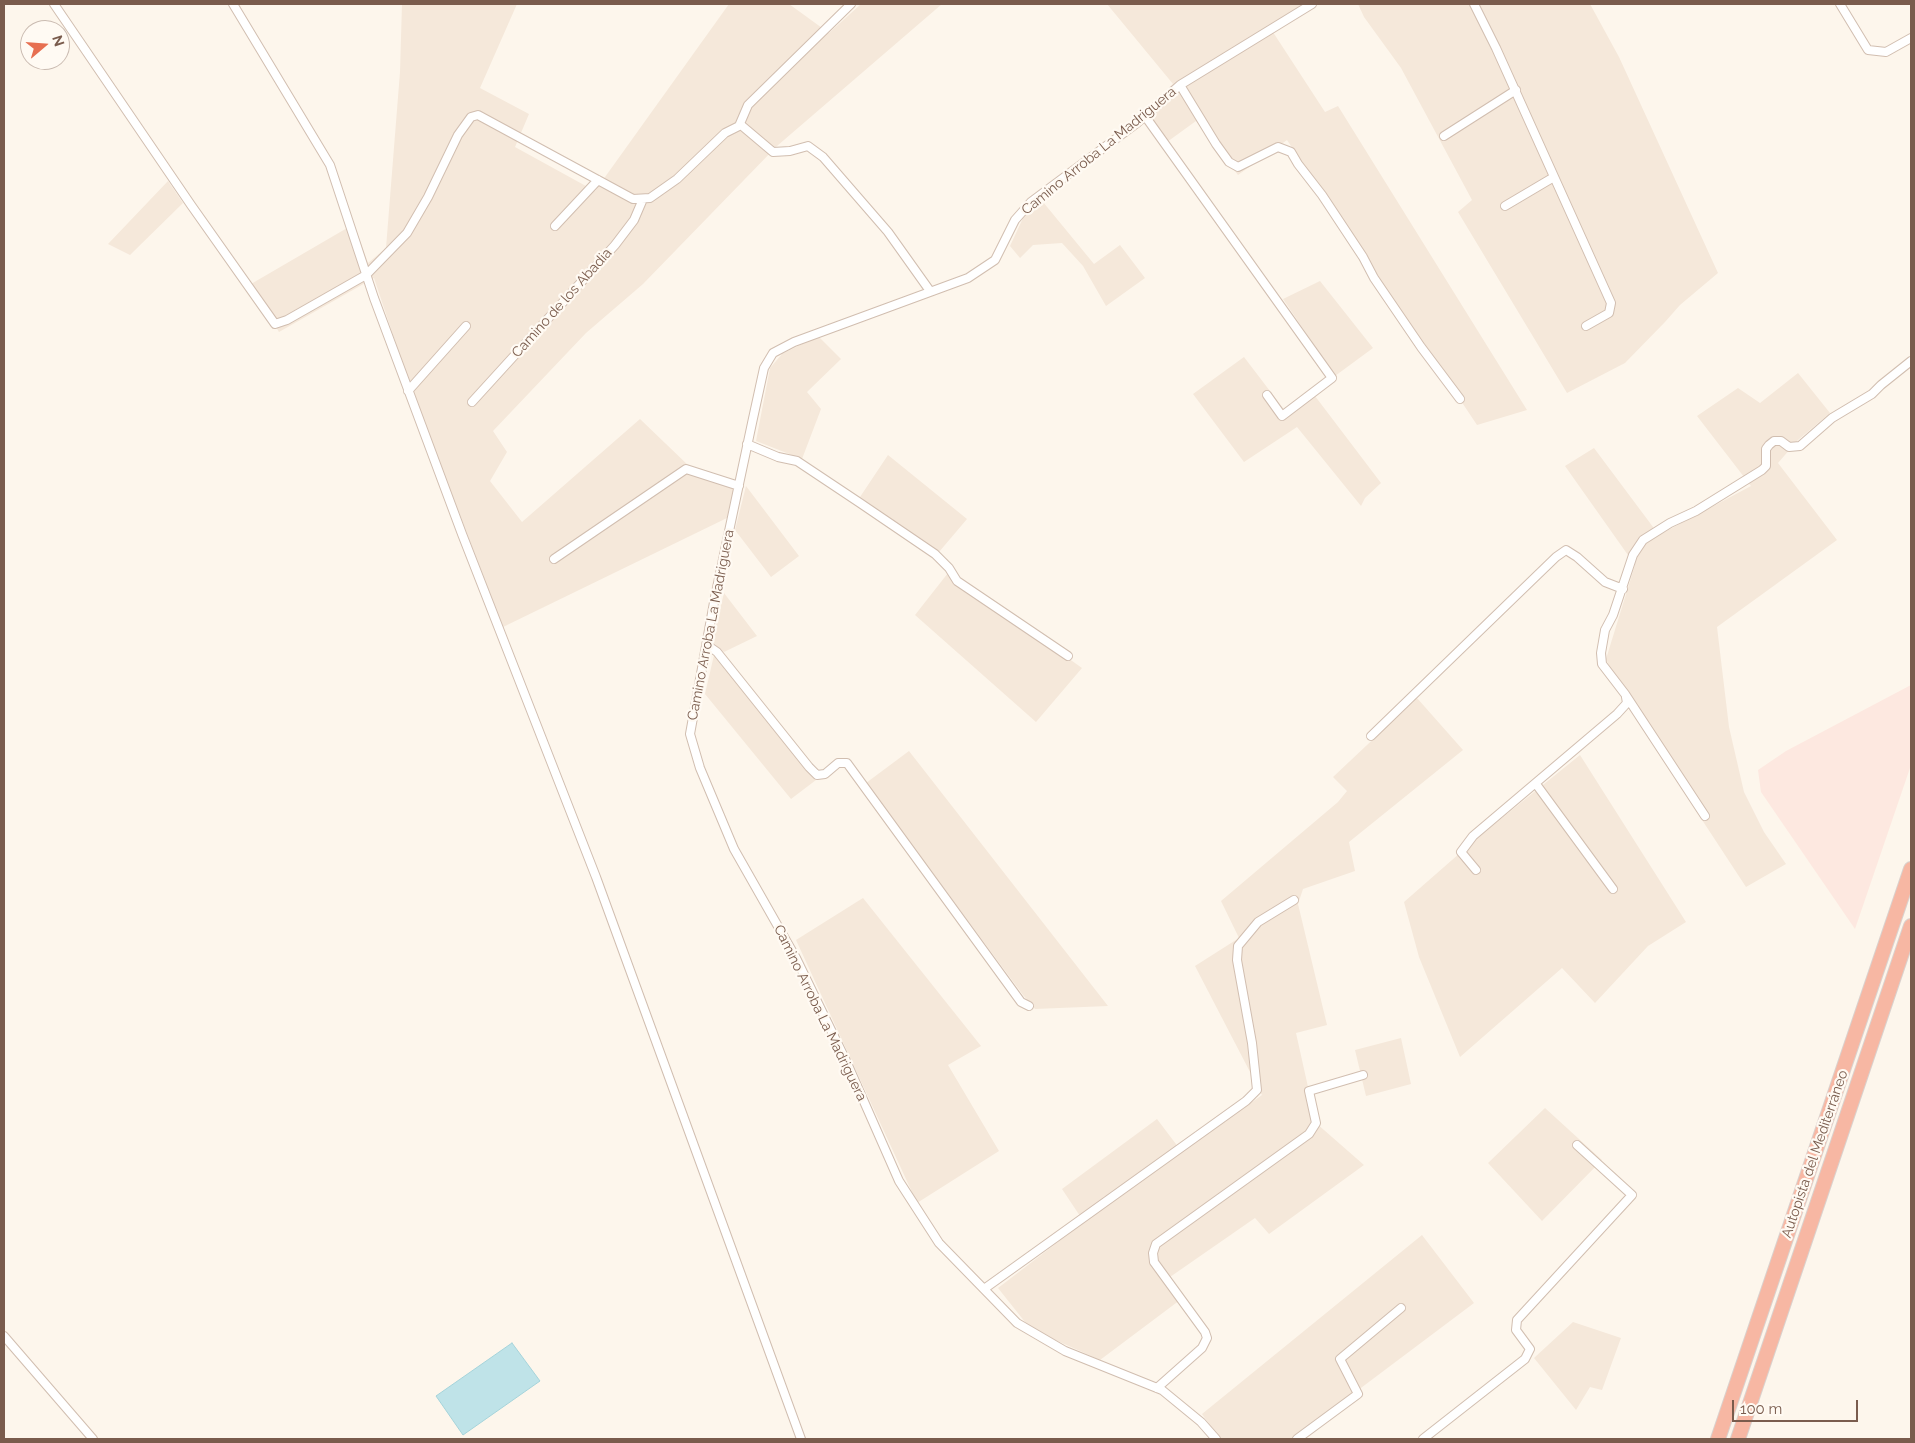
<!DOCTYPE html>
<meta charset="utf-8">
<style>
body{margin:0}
#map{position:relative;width:1915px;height:1443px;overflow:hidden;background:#fdf6ec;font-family:Raleway,sans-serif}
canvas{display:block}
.frame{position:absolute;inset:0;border:5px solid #7a5c4d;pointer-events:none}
.north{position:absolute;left:20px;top:20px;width:50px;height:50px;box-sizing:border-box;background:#fffaf3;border:1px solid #cabbb1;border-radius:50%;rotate:72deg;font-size:14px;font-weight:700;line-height:20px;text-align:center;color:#7a5c4d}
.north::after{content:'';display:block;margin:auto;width:18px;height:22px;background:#e76f51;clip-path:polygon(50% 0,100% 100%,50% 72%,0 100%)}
.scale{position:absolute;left:1732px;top:1400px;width:126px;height:22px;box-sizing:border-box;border:2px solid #7a5c4d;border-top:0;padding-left:6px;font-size:15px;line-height:18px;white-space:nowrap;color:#7a5c4d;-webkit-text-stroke:4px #fffaf3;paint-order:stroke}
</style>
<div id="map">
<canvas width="1915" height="1443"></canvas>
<div class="frame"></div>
<div class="north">N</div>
<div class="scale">100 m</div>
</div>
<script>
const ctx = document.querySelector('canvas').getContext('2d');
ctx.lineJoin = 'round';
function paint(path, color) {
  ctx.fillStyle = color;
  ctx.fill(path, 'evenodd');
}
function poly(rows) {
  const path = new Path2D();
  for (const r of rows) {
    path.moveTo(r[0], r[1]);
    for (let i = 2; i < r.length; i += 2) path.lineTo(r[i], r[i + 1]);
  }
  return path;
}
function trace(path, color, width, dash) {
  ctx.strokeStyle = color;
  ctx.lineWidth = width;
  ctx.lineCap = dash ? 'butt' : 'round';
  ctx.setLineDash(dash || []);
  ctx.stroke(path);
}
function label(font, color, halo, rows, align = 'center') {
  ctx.font = font + ' Raleway,sans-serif';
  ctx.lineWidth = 4.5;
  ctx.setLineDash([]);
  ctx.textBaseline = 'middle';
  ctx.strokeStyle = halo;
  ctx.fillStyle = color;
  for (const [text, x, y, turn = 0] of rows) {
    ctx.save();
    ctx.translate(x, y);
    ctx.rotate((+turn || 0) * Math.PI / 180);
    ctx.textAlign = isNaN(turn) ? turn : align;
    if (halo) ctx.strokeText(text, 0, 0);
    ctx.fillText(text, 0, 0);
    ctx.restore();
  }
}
paint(poly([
 [402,4,517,4,480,88,529,114,515,147,595,191,729,4,789,4,829,33,861,4,942,4,777,146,643,284,586,333,493,431,507,452,490,481,522,522,640,419,690,467,734,487,727,518,503,627,409,383,374,278,279,332,251,284,354,224,368,263,386,248,400,72],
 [1107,4,1303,4,1269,26,1325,112,1338,106,1527,410,1477,425,1287,140,1238,175,1196,121,1167,142,1147,119,1142,111,1173,84],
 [1358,4,1590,4,1619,57,1718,273,1680,305,1665,322,1625,363,1567,393,1458,212,1472,200,1401,68,1364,17],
 [168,181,183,203,130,255,108,244],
 [1043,202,1094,264,1120,245,1145,278,1106,306,1083,266,1062,243,1033,245,1020,258,1010,246,1024,216],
 [1320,281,1373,348,1335,376,1283,299],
 [818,336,841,359,807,392,821,409,802,459,756,441,770,368,782,354],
 [1244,357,1289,416,1315,396,1381,483,1365,498,1361,506,1297,427,1244,462,1193,394],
 [1798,373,1830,413,1798,440,1778,463,1837,540,1717,627,1729,727,1744,792,1764,832,1786,864,1746,887,1630,710,1606,659,1635,565,1565,466,1594,448,1659,535,1751,486,1697,416,1738,388,1760,403],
 [888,455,967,519,939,552,860,497],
 [746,486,799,556,771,577,735,530],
 [948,573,1082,668,1036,722,915,615],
 [724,593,757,636,724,652,712,642],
 [714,655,816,780,791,799,705,694],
 [1417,698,1463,750,1349,842,1355,871,1303,889,1298,904,1327,1025,1296,1033,1316,1123,1364,1165,1269,1234,1255,1218,1170,1277,1184,1297,1100,1360,1042,1334,1025,1322,998,1288,1084,1222,1062,1189,1157,1119,1182,1152,1262,1095,1195,966,1239,938,1221,901,1338,802,1347,791,1333,777],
 [909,751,1108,1006,1035,1009,1023,995,866,783],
 [1580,755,1686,922,1648,946,1595,1003,1562,968,1460,1057,1419,957,1404,902,1476,839],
 [863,898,981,1046,948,1065,999,1151,917,1203,796,940],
 [1401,1038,1411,1084,1366,1096,1355,1050],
 [1545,1108,1602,1160,1542,1221,1488,1163],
 [1422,1235,1474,1303,1293,1439,1220,1439,1202,1414],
 [1573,1322,1621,1338,1602,1390,1590,1387,1576,1410,1534,1358]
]), '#f5e8da');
paint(poly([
 [1911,685,1911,765,1855,929,1761,792,1758,770,1786,751]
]), '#fde8e0');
const water = poly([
 [512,1343,540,1381,463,1435,436,1396,512,1343]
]);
paint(water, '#bfe3e8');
trace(water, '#a5d3da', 1);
const minor = poly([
 [54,4,191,205,275,324,287,320,366,275,407,233,428,197,458,135,471,117,478,115,633,199,650,198,677,179,725,133,739,126,748,105,851,4],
 [233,4,330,165,374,298,462,534,596,877,801,1439],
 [1474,4,1496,48,1611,303,1609,313,1586,326],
 [1840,4,1868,50,1886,52,1911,38],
 [1180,85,1216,144,1229,162,1238,167,1278,147,1291,152,1298,164,1322,195,1363,257,1374,278,1421,347,1460,399],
 [1145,116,1332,378,1282,416,1267,395],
 [739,126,741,125,773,152,790,151,808,146,823,157,888,232,930,291],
 [1444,136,1516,90],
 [1505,206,1554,177],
 [555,226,598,180],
 [408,391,466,326],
 [472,402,615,245,634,220,643,199],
 [747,444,778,457,797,461,860,503,935,554,949,568,957,581,1068,656],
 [554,559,686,469,739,486],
 [707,645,717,652,809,767,817,775,825,774,838,763,847,763,1021,1002,1029,1006],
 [1371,736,1556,557,1566,550,1577,557,1605,582,1623,589],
 [1536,784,1613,889],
 [1705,816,1625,694,1602,664,1601,653,1605,630,1613,615,1633,555,1643,540,1670,523,1696,511,1762,470,1766,466,1766,449,1769,445,1774,441,1781,441,1789,447,1800,446,1832,418,1872,394,1881,385,1911,361],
 [1476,870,1461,852,1473,836,1617,714,1627,703,1626,697],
 [984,1289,1246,1101,1257,1090,1252,1043,1237,960,1238,946,1258,922,1294,900],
 [4,1336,93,1439],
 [1157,1388,1202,1348,1207,1338,1205,1332,1154,1262,1153,1253,1156,1244,1309,1134,1316,1123,1309,1091,1363,1075],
 [1216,1439,1201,1422,1162,1390,1065,1351,1017,1323,939,1243,899,1181,847,1063,796,958,734,849,700,768,690,734,715,597,752,423,764,368,773,353,794,342,968,278,995,260,1015,220,1031,202,1137,123,1180,85,1312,4],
 [1297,1439,1358,1394,1340,1359,1401,1308],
 [1423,1439,1525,1359,1530,1349,1516,1330,1517,1320,1632,1195,1577,1145]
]);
const motorway = poly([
 [1718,1439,1911,869],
 [1738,1439,1911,926]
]);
trace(minor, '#d1beb0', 10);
trace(motorway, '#dad1cd', 16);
trace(minor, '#fff', 8);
trace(motorway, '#f7b7a3', 14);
label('14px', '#7a5c4d', '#fffaf3', [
 ["Camino Arroba La Madriguera",1099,151,-39],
 ["Camino de los Abadia",562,303,-48],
 ["Camino Arroba La Madriguera",711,625,-79],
 ["Camino Arroba La Madriguera",820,1013,64],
 ["Autopista del Mediterráneo",1815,1154,-71]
]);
</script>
